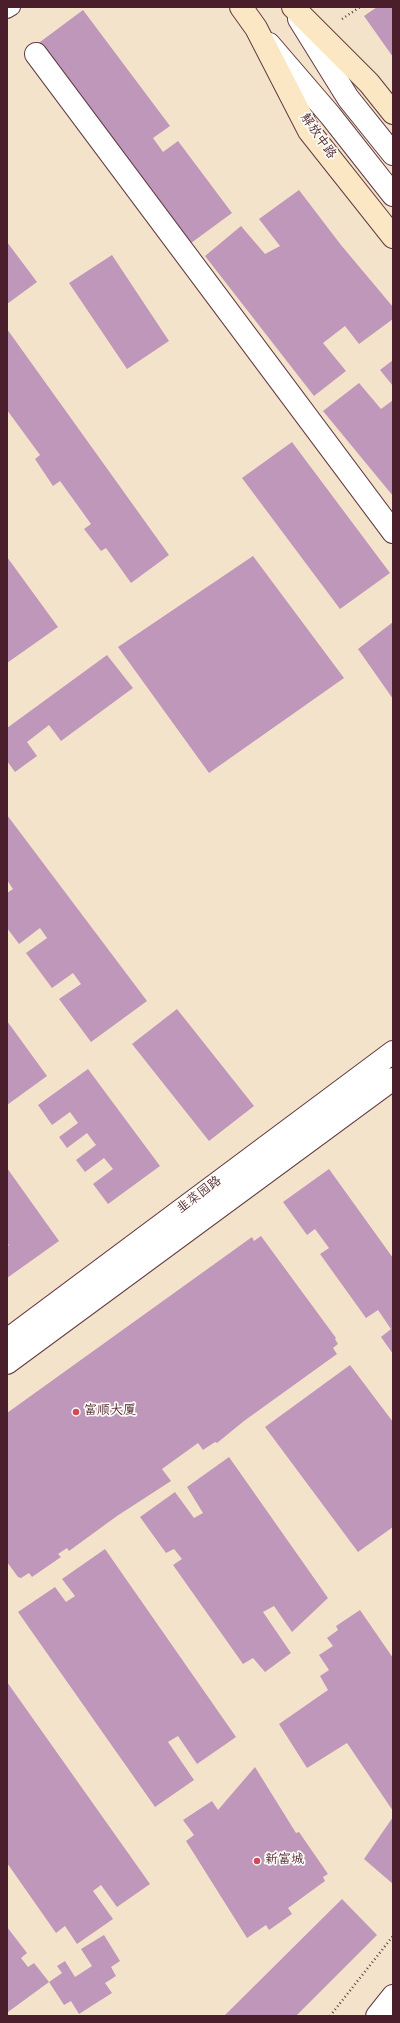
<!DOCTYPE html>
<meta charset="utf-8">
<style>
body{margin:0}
#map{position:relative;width:400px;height:2023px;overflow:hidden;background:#f4e3cb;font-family:"Gochi Hand",sans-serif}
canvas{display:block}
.frame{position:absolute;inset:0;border:8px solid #4a1f2b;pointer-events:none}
</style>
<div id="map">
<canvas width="400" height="2023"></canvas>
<div class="frame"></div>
</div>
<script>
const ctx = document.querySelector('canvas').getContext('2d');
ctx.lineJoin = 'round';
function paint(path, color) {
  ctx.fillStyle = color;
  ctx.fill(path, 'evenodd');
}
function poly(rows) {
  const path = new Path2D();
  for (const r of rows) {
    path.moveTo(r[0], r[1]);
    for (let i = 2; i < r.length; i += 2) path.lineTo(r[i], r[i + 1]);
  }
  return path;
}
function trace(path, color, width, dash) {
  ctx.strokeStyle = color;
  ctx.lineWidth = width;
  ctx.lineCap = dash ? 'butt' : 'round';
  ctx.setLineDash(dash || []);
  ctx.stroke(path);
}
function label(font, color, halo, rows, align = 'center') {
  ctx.font = font + ' "Gochi Hand","LXGW WenKai TC",sans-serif';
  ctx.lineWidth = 3.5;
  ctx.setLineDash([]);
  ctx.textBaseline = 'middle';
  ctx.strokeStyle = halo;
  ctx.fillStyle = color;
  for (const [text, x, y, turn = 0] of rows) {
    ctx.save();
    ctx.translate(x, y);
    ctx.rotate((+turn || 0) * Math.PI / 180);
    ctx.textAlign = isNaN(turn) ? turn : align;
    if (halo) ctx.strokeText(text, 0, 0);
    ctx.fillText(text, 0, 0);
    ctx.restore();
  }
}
paint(poly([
 [377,7,393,7,393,57,364,16],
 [83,10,170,126,153,138,163,152,178,141,232,213,187,246,36,45],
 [299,190,341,245,393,307,393,319,359,344,345,326,323,343,346,371,314,396,205,256,241,226,265,254,280,246,259,219],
 [7,242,37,282,7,304],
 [112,255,169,341,127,369,69,283],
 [7,329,169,555,131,583,106,548,101,551,84,529,91,524,60,481,53,486,35,459,40,455,7,410],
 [393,360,393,386,380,370],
 [359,383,381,409,393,400,393,496,323,411],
 [292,442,390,573,340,609,242,478],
 [253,556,344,678,209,773,118,647],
 [7,557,58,627,7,663],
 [393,622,393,699,358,649],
 [107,655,133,688,61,741,49,725,27,742,37,756,15,772,7,761,7,728],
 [7,815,147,1001,91,1042,59,999,81,984,73,973,52,988,26,953,47,938,40,928,19,944,7,928,7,893,13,889,7,880],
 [177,1009,254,1106,209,1141,132,1044],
 [7,1021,47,1076,7,1105],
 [88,1069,160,1166,108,1204,93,1184,113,1169,104,1158,85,1172,76,1160,96,1145,87,1133,67,1148,59,1137,78,1123,70,1112,52,1125,38,1105],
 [7,1168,59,1241,7,1278,7,1246,9,1245,7,1243],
 [329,1169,393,1258,393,1354,381,1337,391,1329,378,1310,366,1318,320,1254,329,1248,315,1229,307,1235,283,1202],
 [261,1236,336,1338,335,1339,338,1344,333,1348,337,1354,244,1421,217,1443,215,1442,203,1450,198,1443,162,1469,171,1481,117,1516,69,1551,67,1548,58,1554,61,1557,32,1577,29,1573,21,1578,18,1577,7,1562,7,1413,252,1237,254,1241],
 [350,1365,393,1422,393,1527,358,1552,265,1427],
 [229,1457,328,1598,292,1632,274,1606,263,1612,291,1653,265,1672,253,1658,243,1664,173,1565,182,1559,174,1549,166,1553,140,1517,175,1492,194,1518,203,1513,187,1487],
 [105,1549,236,1737,197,1764,178,1736,168,1742,194,1780,155,1807,18,1612,55,1587,66,1602,75,1596,62,1579],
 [360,1610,393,1658,393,1811,347,1743,307,1768,279,1724,328,1690,320,1676,329,1670,319,1655,333,1646,327,1638,338,1630,336,1626],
 [7,1682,150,1884,117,1907,101,1885,93,1891,113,1919,77,1944,65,1926,56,1933,7,1863],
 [255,1767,296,1833,299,1832,328,1874,323,1877,325,1881,288,1908,292,1914,269,1930,266,1925,247,1938,186,1841,194,1835,183,1820,212,1801,218,1810],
 [393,1817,393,1884,364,1859],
 [342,1899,377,1935,296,2016,224,2016],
 [7,1927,27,1953,21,1958,28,1967,34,1963,49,1982,8,2012],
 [104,1935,120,1961,111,1967,116,1976,105,1983,112,1993,79,2014,71,2001,64,2005,49,1982,62,1973,57,1966,65,1961,75,1977,92,1966,81,1949]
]), '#bf97bb');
const service = poly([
 [7,10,12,7]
]);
const minor = poly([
 [36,54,393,532]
]);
const tertiary = poly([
 [299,19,348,98,393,154],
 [269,44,330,115,393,195],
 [7,1340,393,1052],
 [7,1363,393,1079],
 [377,2016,393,1996]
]);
const secondary = poly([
 [241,7,256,28,309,131,393,237],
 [293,7,369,83,393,113]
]);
trace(service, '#643c43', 18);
trace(minor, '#643c43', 24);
trace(tertiary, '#643c43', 24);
trace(secondary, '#643c43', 24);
trace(poly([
 [342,19,360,7],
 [330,2016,393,1936]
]), '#643c43', 2.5, [1, 3]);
trace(service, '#fff', 16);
trace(minor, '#fff', 22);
trace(tertiary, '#fff', 22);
trace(secondary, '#fbe7c3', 22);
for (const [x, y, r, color] of [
 [76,1412,4,"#d1495b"],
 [257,1861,4,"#d1495b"]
]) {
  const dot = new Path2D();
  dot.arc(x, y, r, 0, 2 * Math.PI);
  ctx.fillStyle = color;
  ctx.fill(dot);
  trace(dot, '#fdfcf7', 1.5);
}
label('13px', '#4a1f2b', '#fdfcf7', [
 ["解放中路",317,137,55],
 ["韭菜园路",200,1196,-37]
]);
label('13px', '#4a1f2b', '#fdfcf7', [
 ["富顺大厦",84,1412],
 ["新富城",265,1861]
], 'left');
</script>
